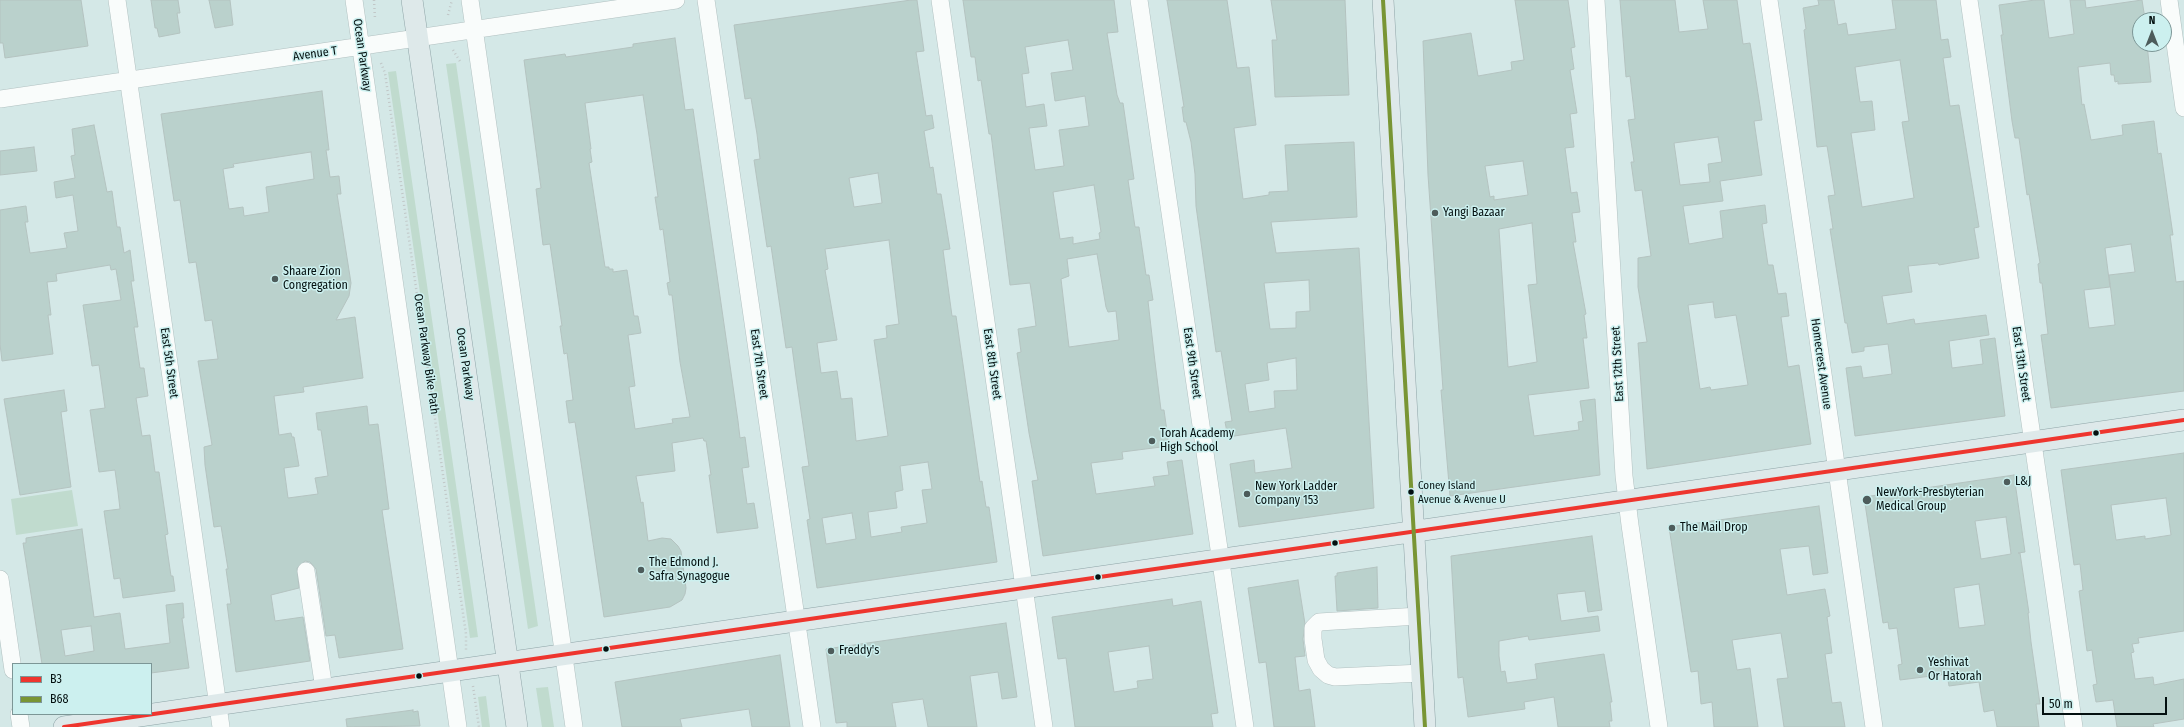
<!DOCTYPE html>
<style>
body{margin:0}
#map{position:relative;width:2184px;height:727px;overflow:hidden;background:#d4e8e7;font-family:"Fira Sans Condensed",sans-serif}
canvas{display:block}
.legend{position:absolute;left:12px;top:663px;width:140px;height:52px;box-sizing:border-box;background:#ccf0ef;border:1px solid #7c9696;margin:0;padding:5px 7px;list-style:none;font-size:12px;color:#041010}
.legend li{display:flex;align-items:center;gap:8px;height:20px}
.legend b{width:20px;border:1px solid #7c9696}
.north{position:absolute;left:2132px;top:12px;width:40px;height:40px;box-sizing:border-box;background:#ccf0ef;border:1px solid #7c9696;border-radius:50%;rotate:0deg;font-size:11px;font-weight:700;line-height:16px;text-align:center;color:#041010}
.north::after{content:'';display:block;margin:auto;width:14px;height:18px;background:#4d5c5b;clip-path:polygon(50% 0,100% 100%,50% 72%,0 100%)}
.scale{position:absolute;left:2042px;top:697px;width:125px;height:18px;box-sizing:border-box;border:2px solid #041010;border-top:0;padding-left:5px;font-size:12px;line-height:14px;white-space:nowrap;color:#041010;-webkit-text-stroke:3px #ccf0ef;paint-order:stroke}
</style>
<div id="map">
<canvas width="2184" height="727"></canvas>
<ul class="legend">
<li><b style="height:5px;background:#ee352e"></b>B3</li>
<li><b style="height:5px;background:#799534"></b>B68</li>
</ul>
<div class="north">N</div>
<div class="scale">50 m</div>
</div>
<script>
const ctx = document.querySelector('canvas').getContext('2d');
ctx.lineJoin = 'round';
function paint(path, color) {
  ctx.fillStyle = color;
  ctx.fill(path, 'evenodd');
}
function poly(rows) {
  const path = new Path2D();
  for (const r of rows) {
    path.moveTo(r[0], r[1]);
    for (let i = 2; i < r.length; i += 2) path.lineTo(r[i], r[i + 1]);
  }
  return path;
}
function trace(path, color, width, dash) {
  ctx.strokeStyle = color;
  ctx.lineWidth = width;
  ctx.lineCap = dash ? 'butt' : 'round';
  ctx.setLineDash(dash || []);
  ctx.stroke(path);
}
function label(font, color, halo, rows, align = 'center') {
  ctx.font = font + ' "Fira Sans Condensed",sans-serif';
  ctx.lineWidth = 3;
  ctx.setLineDash([]);
  ctx.textBaseline = 'middle';
  ctx.strokeStyle = halo;
  ctx.fillStyle = color;
  for (const [text, x, y, turn = 0] of rows) {
    ctx.save();
    ctx.translate(x, y);
    ctx.rotate((+turn || 0) * Math.PI / 180);
    ctx.textAlign = isNaN(turn) ? turn : align;
    if (halo) ctx.strokeText(text, 0, 0);
    ctx.fillText(text, 0, 0);
    ctx.restore();
  }
}
paint(poly([
 [456,63,538,626,528,629,446,64],
 [396,71,478,637,470,638,388,72],
 [72,490,78,526,16,535,11,499],
 [548,687,554,727,542,727,536,688],
 [486,696,490,727,482,727,478,697]
]), '#c0dbce');
const building = poly([
 [0,0,81,0,88,46,5,58,3,43,0,43,0,0],
 [151,0,178,0,180,13,177,13,180,33,159,37,157,28,155,28,151,0],
 [209,0,230,0,233,25,215,28,209,0],
 [911,0,917,0,924,51,916,52,926,116,932,115,934,128,924,131,930,168,933,167,937,194,941,194,950,249,943,250,952,316,956,316,980,482,982,481,986,507,989,507,997,562,817,588,807,520,810,519,802,467,809,466,796,377,792,347,786,348,771,246,767,247,754,160,760,159,757,134,751,98,745,99,734,25,911,0],
 [878,173,882,203,854,207,849,178,878,173],
 [889,240,899,324,886,326,887,338,874,340,888,436,856,441,852,398,841,399,837,371,821,373,817,343,837,340,825,270,828,269,825,249,889,240],
 [928,462,932,489,922,490,927,523,901,527,902,532,871,537,868,512,897,508,895,492,903,490,900,466,928,462],
 [852,513,856,539,826,544,822,518,852,513],
 [963,0,1114,0,1118,32,1107,33,1117,95,1120,103,1123,103,1134,179,1128,180,1135,227,1139,227,1146,275,1149,275,1153,300,1148,301,1155,362,1161,410,1164,410,1169,446,1122,452,1123,459,1091,463,1096,494,1155,486,1153,477,1169,475,1167,462,1182,460,1193,534,1043,556,1032,481,1038,480,1029,433,1017,353,1021,352,1018,329,1036,326,1033,303,1030,283,1010,285,991,134,989,134,981,80,978,81,975,57,971,57,963,0],
 [1068,40,1073,70,1051,73,1055,101,1085,96,1089,126,1059,130,1064,166,1035,170,1029,128,1047,126,1044,104,1026,107,1022,74,1029,73,1025,47,1068,40],
 [1094,185,1101,232,1099,233,1100,239,1073,244,1073,237,1060,239,1053,192,1094,185],
 [1097,254,1106,307,1108,312,1116,311,1119,340,1069,347,1061,279,1069,276,1067,259,1097,254],
 [1167,0,1227,0,1237,68,1249,67,1256,125,1234,128,1243,199,1269,195,1269,192,1288,191,1285,145,1354,142,1357,217,1271,222,1276,253,1359,248,1374,508,1239,527,1230,464,1254,460,1255,473,1292,468,1286,428,1228,437,1225,422,1232,421,1221,351,1216,352,1196,206,1195,174,1191,142,1186,122,1184,122,1182,107,1184,107,1167,0],
 [1309,280,1310,311,1296,312,1296,328,1270,329,1264,283,1309,280],
 [1296,358,1297,390,1274,391,1275,408,1249,412,1245,384,1269,380,1267,363,1296,358],
 [1271,0,1345,0,1349,95,1275,97,1272,40,1277,40,1271,0],
 [1515,0,1568,0,1575,47,1571,48,1574,69,1570,70,1577,113,1570,114,1574,147,1565,148,1571,193,1577,192,1580,212,1572,213,1576,242,1573,242,1586,314,1584,315,1587,338,1583,338,1589,388,1528,395,1534,436,1579,430,1578,422,1583,421,1580,401,1595,399,1600,475,1450,496,1441,390,1443,390,1428,175,1423,41,1471,33,1478,76,1512,70,1511,62,1524,60,1515,0],
 [1523,161,1528,195,1494,200,1494,196,1490,197,1485,166,1523,161],
 [1532,223,1537,284,1528,285,1537,362,1508,367,1499,229,1532,223],
 [1620,0,1675,0,1679,32,1708,29,1703,0,1737,0,1743,44,1750,43,1760,106,1762,120,1754,121,1762,175,1720,181,1723,201,1683,206,1689,244,1723,238,1720,211,1765,205,1767,223,1762,224,1768,265,1773,265,1778,294,1786,293,1789,316,1781,317,1788,367,1799,365,1811,444,1647,469,1638,343,1647,342,1638,287,1638,258,1651,256,1642,190,1635,191,1631,162,1634,162,1628,120,1635,119,1630,76,1626,77,1620,0],
 [1718,137,1722,162,1708,164,1710,182,1680,185,1674,143,1718,137],
 [1713,302,1715,318,1736,315,1748,385,1711,390,1710,387,1700,389,1688,305,1713,302],
 [1818,0,1834,0,1838,25,1846,23,1848,35,1896,29,1892,0,1936,0,1941,40,1948,39,1951,57,1943,58,1950,106,1959,105,1979,227,1974,228,1979,258,1939,265,1938,263,1908,266,1912,292,1882,296,1887,324,1914,319,1915,324,1986,315,1989,335,1949,341,1952,368,1983,364,1980,340,1995,338,2005,416,1855,436,1846,368,1861,366,1863,378,1892,374,1888,344,1864,347,1864,351,1852,353,1847,323,1845,323,1830,229,1833,229,1828,196,1835,195,1827,146,1817,147,1804,30,1806,29,1803,8,1819,5,1818,0],
 [1900,60,1909,121,1902,122,1914,198,1862,207,1851,133,1875,130,1872,101,1860,102,1855,67,1900,60],
 [2035,0,2044,0,2049,38,2074,34,2070,0,2085,0,2086,8,2142,0,2145,19,2140,19,2140,44,2147,44,2151,82,2118,84,2118,81,2115,82,2114,75,2111,75,2110,63,2078,67,2082,105,2084,104,2091,140,2123,135,2122,125,2154,121,2158,154,2161,153,2173,235,2170,235,2176,282,2184,281,2184,391,2051,408,2041,335,2048,334,2042,283,2040,283,2038,264,2040,263,2029,194,2027,195,2019,138,2015,138,2012,121,2001,35,2003,35,1999,5,2035,0],
 [2131,244,2135,272,2109,275,2115,325,2089,328,2084,290,2110,287,2105,248,2131,244],
 [675,38,685,110,693,109,738,421,740,438,745,437,749,467,742,468,747,504,754,503,758,528,717,533,709,475,711,475,706,441,704,441,703,438,672,443,675,471,636,476,641,503,643,502,648,541,662,538,671,539,678,546,681,551,686,588,685,594,682,600,670,607,604,617,575,422,569,423,566,401,573,400,567,353,564,354,560,326,562,326,550,244,543,245,536,189,541,188,524,60,565,54,566,57,633,47,633,44,675,38],
 [643,95,658,197,655,197,660,230,663,229,670,282,667,283,669,295,672,295,680,362,690,417,672,419,673,423,635,429,629,387,635,386,628,335,641,333,638,316,634,316,627,270,613,272,613,269,609,269,609,267,605,267,589,163,592,162,590,149,591,149,585,103,643,95],
 [322,91,329,150,326,150,330,177,339,176,341,194,337,194,351,283,349,296,336,320,355,317,363,378,303,387,304,392,274,396,279,435,291,433,292,437,294,437,299,466,284,468,288,498,318,494,315,478,328,476,321,430,318,430,316,413,367,406,369,425,378,424,389,509,382,510,403,649,339,658,335,635,326,636,316,569,310,562,305,561,297,568,299,588,271,595,275,621,303,617,310,661,236,672,227,604,231,604,226,569,228,569,221,526,214,527,205,465,204,447,212,445,198,361,218,359,212,320,205,321,196,262,189,263,180,200,174,201,161,114,322,91],
 [311,152,314,179,266,187,269,212,244,216,243,207,229,209,223,169,234,167,233,164,311,152],
 [94,125,107,192,112,191,117,227,120,227,124,253,130,250,134,281,131,281,138,327,134,327,140,368,144,368,148,396,136,398,142,436,150,435,155,472,159,472,168,534,165,535,171,576,173,576,175,591,123,598,120,578,114,579,104,511,120,509,118,492,115,470,99,472,90,410,105,408,99,365,92,366,83,305,121,300,116,269,111,270,110,265,56,274,57,281,47,282,51,315,48,315,53,354,2,361,0,344,0,210,26,206,28,222,25,222,30,253,67,248,64,233,78,231,73,195,56,198,54,182,75,178,71,156,75,155,72,129,94,125],
 [34,147,37,171,0,175,0,151,34,147],
 [64,390,67,411,61,412,71,487,20,495,4,399,64,390],
 [2184,453,2184,631,2138,638,2139,643,2132,644,2134,652,2131,653,2135,679,2153,677,2154,685,2184,679,2184,719,2153,724,2154,727,2117,727,2113,700,2096,702,2093,685,2097,684,2094,665,2092,650,2087,651,2079,591,2083,590,2080,564,2074,565,2061,470,2184,453],
 [2166,498,2171,535,2145,539,2145,536,2116,540,2111,505,2166,498],
 [2014,475,2025,552,2018,553,2020,553,2029,613,2028,613,2031,642,2040,704,2036,704,2039,727,1997,727,1994,710,1984,712,1979,682,1949,686,1947,674,1900,680,1898,665,1902,664,1897,628,1889,629,1888,622,1883,623,1864,497,2014,475],
 [2006,517,2011,554,1981,559,1975,521,2006,517],
 [1979,584,1985,625,1959,628,1954,588,1979,584],
 [1819,506,1828,573,1813,575,1809,546,1780,549,1787,595,1825,589,1830,616,1827,617,1832,653,1825,654,1832,703,1841,702,1845,727,1784,727,1777,679,1788,678,1781,633,1732,640,1737,670,1750,668,1758,727,1714,727,1712,702,1701,704,1698,671,1691,672,1669,527,1819,506],
 [82,529,94,617,120,613,125,649,170,643,166,605,183,603,184,618,182,618,189,668,151,673,151,664,42,664,23,543,26,543,26,538,82,529],
 [91,626,94,651,65,656,61,630,91,626],
 [1592,536,1602,610,1588,612,1585,591,1557,594,1561,621,1598,616,1600,631,1529,640,1528,636,1499,641,1499,656,1501,672,1505,671,1507,683,1537,679,1535,664,1604,654,1612,702,1610,702,1612,721,1609,721,1610,727,1558,727,1554,697,1524,702,1525,709,1468,717,1463,677,1458,678,1451,556,1592,536],
 [1377,567,1378,608,1337,611,1335,576,1337,576,1337,573,1377,567],
 [1298,580,1305,624,1303,639,1305,656,1295,657,1299,691,1310,689,1315,727,1274,727,1266,662,1259,663,1248,588,1298,580],
 [1172,599,1173,606,1201,601,1218,713,1211,714,1213,727,1075,727,1066,658,1058,659,1052,617,1172,599],
 [1149,646,1153,679,1137,681,1138,688,1114,692,1108,652,1149,646],
 [1006,623,1017,697,1002,699,998,672,970,676,977,727,928,727,923,699,892,703,896,727,847,727,847,722,836,723,826,649,1006,623],
 [780,655,790,727,752,727,749,709,680,719,682,727,622,727,615,682,780,655],
 [413,710,413,712,418,711,420,726,347,727,346,719,413,710]
]);
paint(building, '#bad1cc');
trace(building, '#b4c3c0', 1);
const minor = poly([
 [117,0,221,727],
 [354,0,458,727],
 [470,0,574,727],
 [706,0,812,727],
 [940,0,1044,727],
 [1139,0,1245,727],
 [1596,0,1624,476,1630,525,1659,727],
 [1769,0,1874,727],
 [1969,0,2074,727],
 [2169,0,2184,108],
 [0,99,676,0],
 [306,571,324,689],
 [0,579,13,670],
 [1419,616,1319,622,1313,628,1313,639,1316,660,1321,669,1328,675,1335,677,1422,673],
 [19,714,21,727]
]);
const major = poly([
 [412,0,517,727],
 [1383,0,1425,727],
 [64,727,2184,420]
]);
trace(minor, '#b1c0c0', 18);
trace(major, '#8ea4a7', 22);
trace(poly([
 [374,0,375,19],
 [448,15,452,0],
 [453,50,461,63],
 [381,63,385,73,466,634,466,650],
 [473,686,479,727]
]), '#c1c7c7', 2.5, [1, 3]);
trace(minor, '#f9fcfb', 17);
trace(major, '#dee9ea', 21);
trace(poly([
 [64,727,2184,420]
]), '#ee352e', 4);
trace(poly([
 [1383,0,1425,727]
]), '#799534', 4);
for (const [x, y, r, color] of [
 [1435,213,4,"#4d5c5b"],
 [275,279,4,"#4d5c5b"],
 [2096,433,3.5,"#041010"],
 [1152,441,4,"#4d5c5b"],
 [2007,482,4,"#4d5c5b"],
 [1411,492,3.5,"#041010"],
 [1247,494,4,"#4d5c5b"],
 [1867,500,5,"#4d5c5b"],
 [1672,528,4,"#4d5c5b"],
 [1335,543,3.5,"#041010"],
 [641,570,4,"#4d5c5b"],
 [1098,577,3.5,"#041010"],
 [606,649,3.5,"#041010"],
 [831,651,4,"#4d5c5b"],
 [1920,670,4,"#4d5c5b"],
 [419,676,3.5,"#041010"]
]) {
  const dot = new Path2D();
  dot.arc(x, y, r, 0, 2 * Math.PI);
  ctx.fillStyle = color;
  ctx.fill(dot);
  trace(dot, '#ccf0ef', 1.5);
}
label('11px', '#041010', '#ccf0ef', [
 ["Coney Island",1418,486],
 ["Avenue & Avenue U",1418,500]
], 'left');
label('12px', '#041010', '#ccf0ef', [
 ["Avenue T",315,54,-8],
 ["Ocean Parkway",362,55,82],
 ["Ocean Parkway Bike Path",426,354,82],
 ["East 5th Street",169,363,82],
 ["East 9th Street",1192,363,82],
 ["Ocean Parkway",465,364,82],
 ["East 7th Street",759,364,82],
 ["East 8th Street",992,364,82],
 ["East 12th Street",1618,364,-93],
 ["Homecrest Avenue",1821,364,82],
 ["East 13th Street",2021,364,82]
]);
label('12px', '#041010', '#ccf0ef', [
 ["Yangi Bazaar",1443,213],
 ["Shaare Zion",283,272],
 ["Congregation",283,286],
 ["Torah Academy",1160,434],
 ["High School",1160,448],
 ["L&J",2015,482],
 ["New York Ladder",1255,487],
 ["Company 153",1255,501],
 ["NewYork-Presbyterian",1876,493],
 ["Medical Group",1876,507],
 ["The Mail Drop",1680,528],
 ["The Edmond J.",649,563],
 ["Safra Synagogue",649,577],
 ["Freddy's",839,651],
 ["Yeshivat",1928,663],
 ["Or Hatorah",1928,677]
], 'left');
</script>
